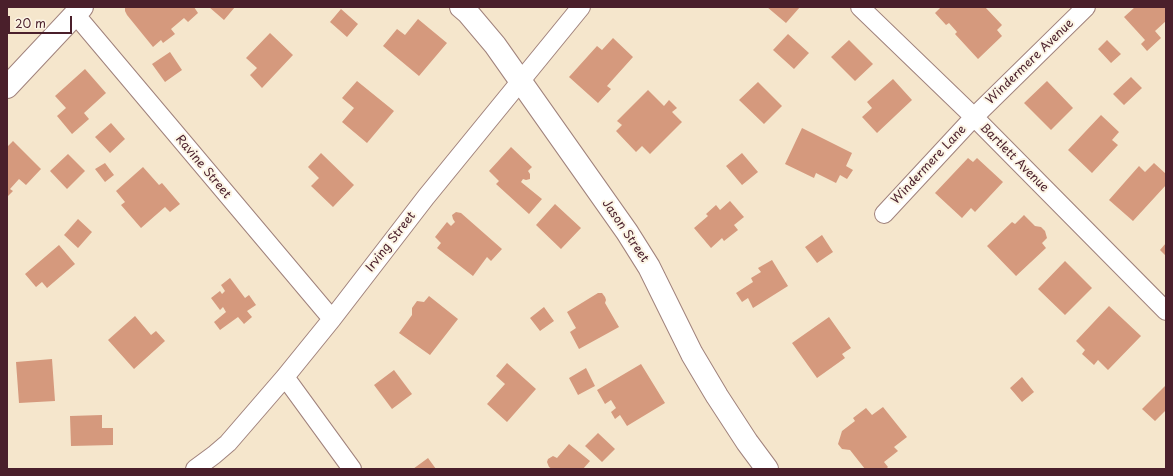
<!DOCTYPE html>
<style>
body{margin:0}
#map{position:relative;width:1173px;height:476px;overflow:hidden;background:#f5e6cc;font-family:"Playpen Sans",sans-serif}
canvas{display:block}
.frame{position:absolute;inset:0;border:8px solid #4a1f2b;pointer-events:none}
.scale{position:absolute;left:8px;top:16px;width:64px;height:18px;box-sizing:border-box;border:2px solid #4a1f2b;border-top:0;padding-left:5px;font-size:12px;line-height:14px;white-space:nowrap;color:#4a1f2b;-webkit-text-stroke:3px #fcf5e5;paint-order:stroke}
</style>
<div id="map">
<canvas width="1173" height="476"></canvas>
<div class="frame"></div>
<div class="scale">20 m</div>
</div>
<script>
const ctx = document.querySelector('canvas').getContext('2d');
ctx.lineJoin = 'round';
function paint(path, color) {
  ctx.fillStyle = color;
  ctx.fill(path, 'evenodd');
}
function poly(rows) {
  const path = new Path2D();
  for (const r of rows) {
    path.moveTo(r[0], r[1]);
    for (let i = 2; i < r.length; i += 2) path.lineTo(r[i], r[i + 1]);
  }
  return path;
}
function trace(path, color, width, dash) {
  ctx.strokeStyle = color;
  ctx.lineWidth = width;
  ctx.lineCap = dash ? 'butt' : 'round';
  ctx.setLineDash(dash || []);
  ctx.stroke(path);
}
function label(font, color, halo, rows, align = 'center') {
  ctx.font = font + ' "Playpen Sans",sans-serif';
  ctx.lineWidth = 4;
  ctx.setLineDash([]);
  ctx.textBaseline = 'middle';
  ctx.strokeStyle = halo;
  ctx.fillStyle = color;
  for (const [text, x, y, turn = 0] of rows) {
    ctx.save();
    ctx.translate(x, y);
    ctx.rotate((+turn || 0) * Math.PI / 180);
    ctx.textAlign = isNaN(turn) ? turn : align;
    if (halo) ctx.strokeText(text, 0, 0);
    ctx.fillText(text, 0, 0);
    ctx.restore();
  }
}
paint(poly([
 [125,7,194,7,198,13,188,22,184,18,171,29,175,34,163,43,161,40,153,47,127,15,125,11],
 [209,7,235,7,224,20],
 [767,7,800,7,786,23],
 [941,7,985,7,1002,25,997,30,1002,36,978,59,955,34,957,32,949,23,946,25,935,13],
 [1135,7,1166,7,1166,21,1155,31,1161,38,1147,51,1141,44,1145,40,1124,17],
 [341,9,358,24,347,37,330,22],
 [418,19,447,43,419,76,383,46,397,29,405,35],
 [270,33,293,55,262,88,250,75,257,68,246,58],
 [788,34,809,53,794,69,773,50],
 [613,38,633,57,607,86,611,89,598,103,569,77,597,46,602,50],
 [849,40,873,64,855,81,831,57],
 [1107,40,1121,54,1111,63,1098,49],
 [170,52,182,70,165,82,152,64],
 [85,69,106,93,84,113,89,119,72,134,57,116,66,108,55,96],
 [1131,77,1142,88,1124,105,1113,94],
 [893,79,912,100,877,133,862,117,872,108,867,102],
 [357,81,394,111,367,143,342,122,354,108,342,98],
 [1047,81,1073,108,1051,130,1024,103],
 [758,82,782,106,764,124,739,100],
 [648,90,664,106,669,100,677,108,672,112,682,122,650,154,642,146,636,152,616,131,622,125,617,121],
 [1101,115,1119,132,1112,140,1118,145,1092,173,1068,150],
 [111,123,125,139,110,153,95,137],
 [802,128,852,153,846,166,853,170,847,179,840,175,836,183,816,173,814,178,785,164],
 [13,141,41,169,26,185,19,179,10,189,13,191,7,197,7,147],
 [511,147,532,167,528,171,530,174,530,179,526,180,523,179,521,182,542,199,529,214,496,184,499,181,489,171],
 [321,153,354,185,333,207,311,186,319,178,308,167],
 [742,153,758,172,742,185,726,166],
 [68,154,85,171,67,189,50,171],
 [968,158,973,162,977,158,1003,182,975,212,971,208,962,218,935,193],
 [105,163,114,175,105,182,95,169],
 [1154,163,1166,174,1166,185,1133,221,1109,200,1139,166,1145,172],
 [143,167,159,185,162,183,180,204,170,212,165,207,141,228,121,205,125,202,116,191],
 [730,201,744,217,734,225,738,230,724,241,722,238,711,248,694,228,708,216,706,214,716,205,720,210],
 [555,204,581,228,561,249,536,225],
 [456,212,461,213,502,249,491,261,487,257,473,276,437,248,441,243,435,237,447,222,451,226,455,222,453,219,452,215],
 [1024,215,1035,226,1041,227,1045,231,1047,238,1042,243,1046,248,1016,276,987,246,1012,222,1015,224],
 [78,219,92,232,78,248,64,235],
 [822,235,833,252,817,263,805,247],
 [1166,243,1166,256,1160,250],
 [59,245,75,264,47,288,42,282,36,287,25,274],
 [772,260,788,286,753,308,748,298,742,302,736,293,753,282,751,278,761,272,758,268],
 [1065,261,1092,288,1065,315,1038,289],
 [230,278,245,298,249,295,256,305,247,311,252,317,244,324,238,317,220,330,214,322,226,312,223,307,220,310,211,298,220,291,222,294,225,291,221,285],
 [598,293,602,293,605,297,606,300,605,303,619,327,579,349,570,332,576,328,567,312],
 [429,296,458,319,430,355,399,333,412,315,412,308,417,301,424,302],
 [1109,306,1141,336,1108,370,1098,360,1094,365,1082,354,1085,350,1076,341],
 [544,307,554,321,540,331,530,318],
 [135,316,151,335,156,331,165,341,134,369,108,340],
 [829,317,851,348,842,354,845,358,817,378,792,343],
 [52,359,55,401,19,403,16,362],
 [507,363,536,389,507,422,487,404,505,384,496,376],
 [641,364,665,403,627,426,620,415,615,419,611,412,616,408,611,400,605,404,597,390],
 [586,368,595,386,578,395,569,378],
 [394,370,412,394,392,409,374,385],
 [1022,377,1034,392,1022,402,1010,388],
 [1166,385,1166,410,1155,421,1142,409],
 [883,407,907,437,894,447,898,451,884,462,888,467,886,469,865,469,850,450,842,449,838,444,842,431,855,421,853,418,866,408,872,415],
 [102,415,102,428,113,428,113,445,71,446,70,416],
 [598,433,615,449,602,462,585,446],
 [569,444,590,461,583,469,552,469,549,467,547,462,548,459,553,456,557,458],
 [428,458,436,469,413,469]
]), '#d5997d');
const minor = poly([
 [860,7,974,117,1166,311],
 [75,14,332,319],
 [884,214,974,117,1086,7],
 [285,377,352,469],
 [195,469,214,455,228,443,285,377,332,319,426,197,581,7]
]);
const tertiary = poly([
 [461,7,468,13,495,45,627,232,649,267,692,354,717,396,747,442,767,469],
 [7,87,82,7]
]);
trace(minor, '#a0827c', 20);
trace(tertiary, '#a0827c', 24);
trace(minor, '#fff', 18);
trace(tertiary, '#fff', 22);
label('12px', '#4a1f2b', '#fcf5e5', [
 ["Windermere Avenue",1030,62,-44],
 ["Bartlett Avenue",1014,158,45],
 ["Windermere Lane",929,165,-47],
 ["Ravine Street",203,167,50],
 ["Jason Street",625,231,56],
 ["Irving Street",391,242,-52]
]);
</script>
